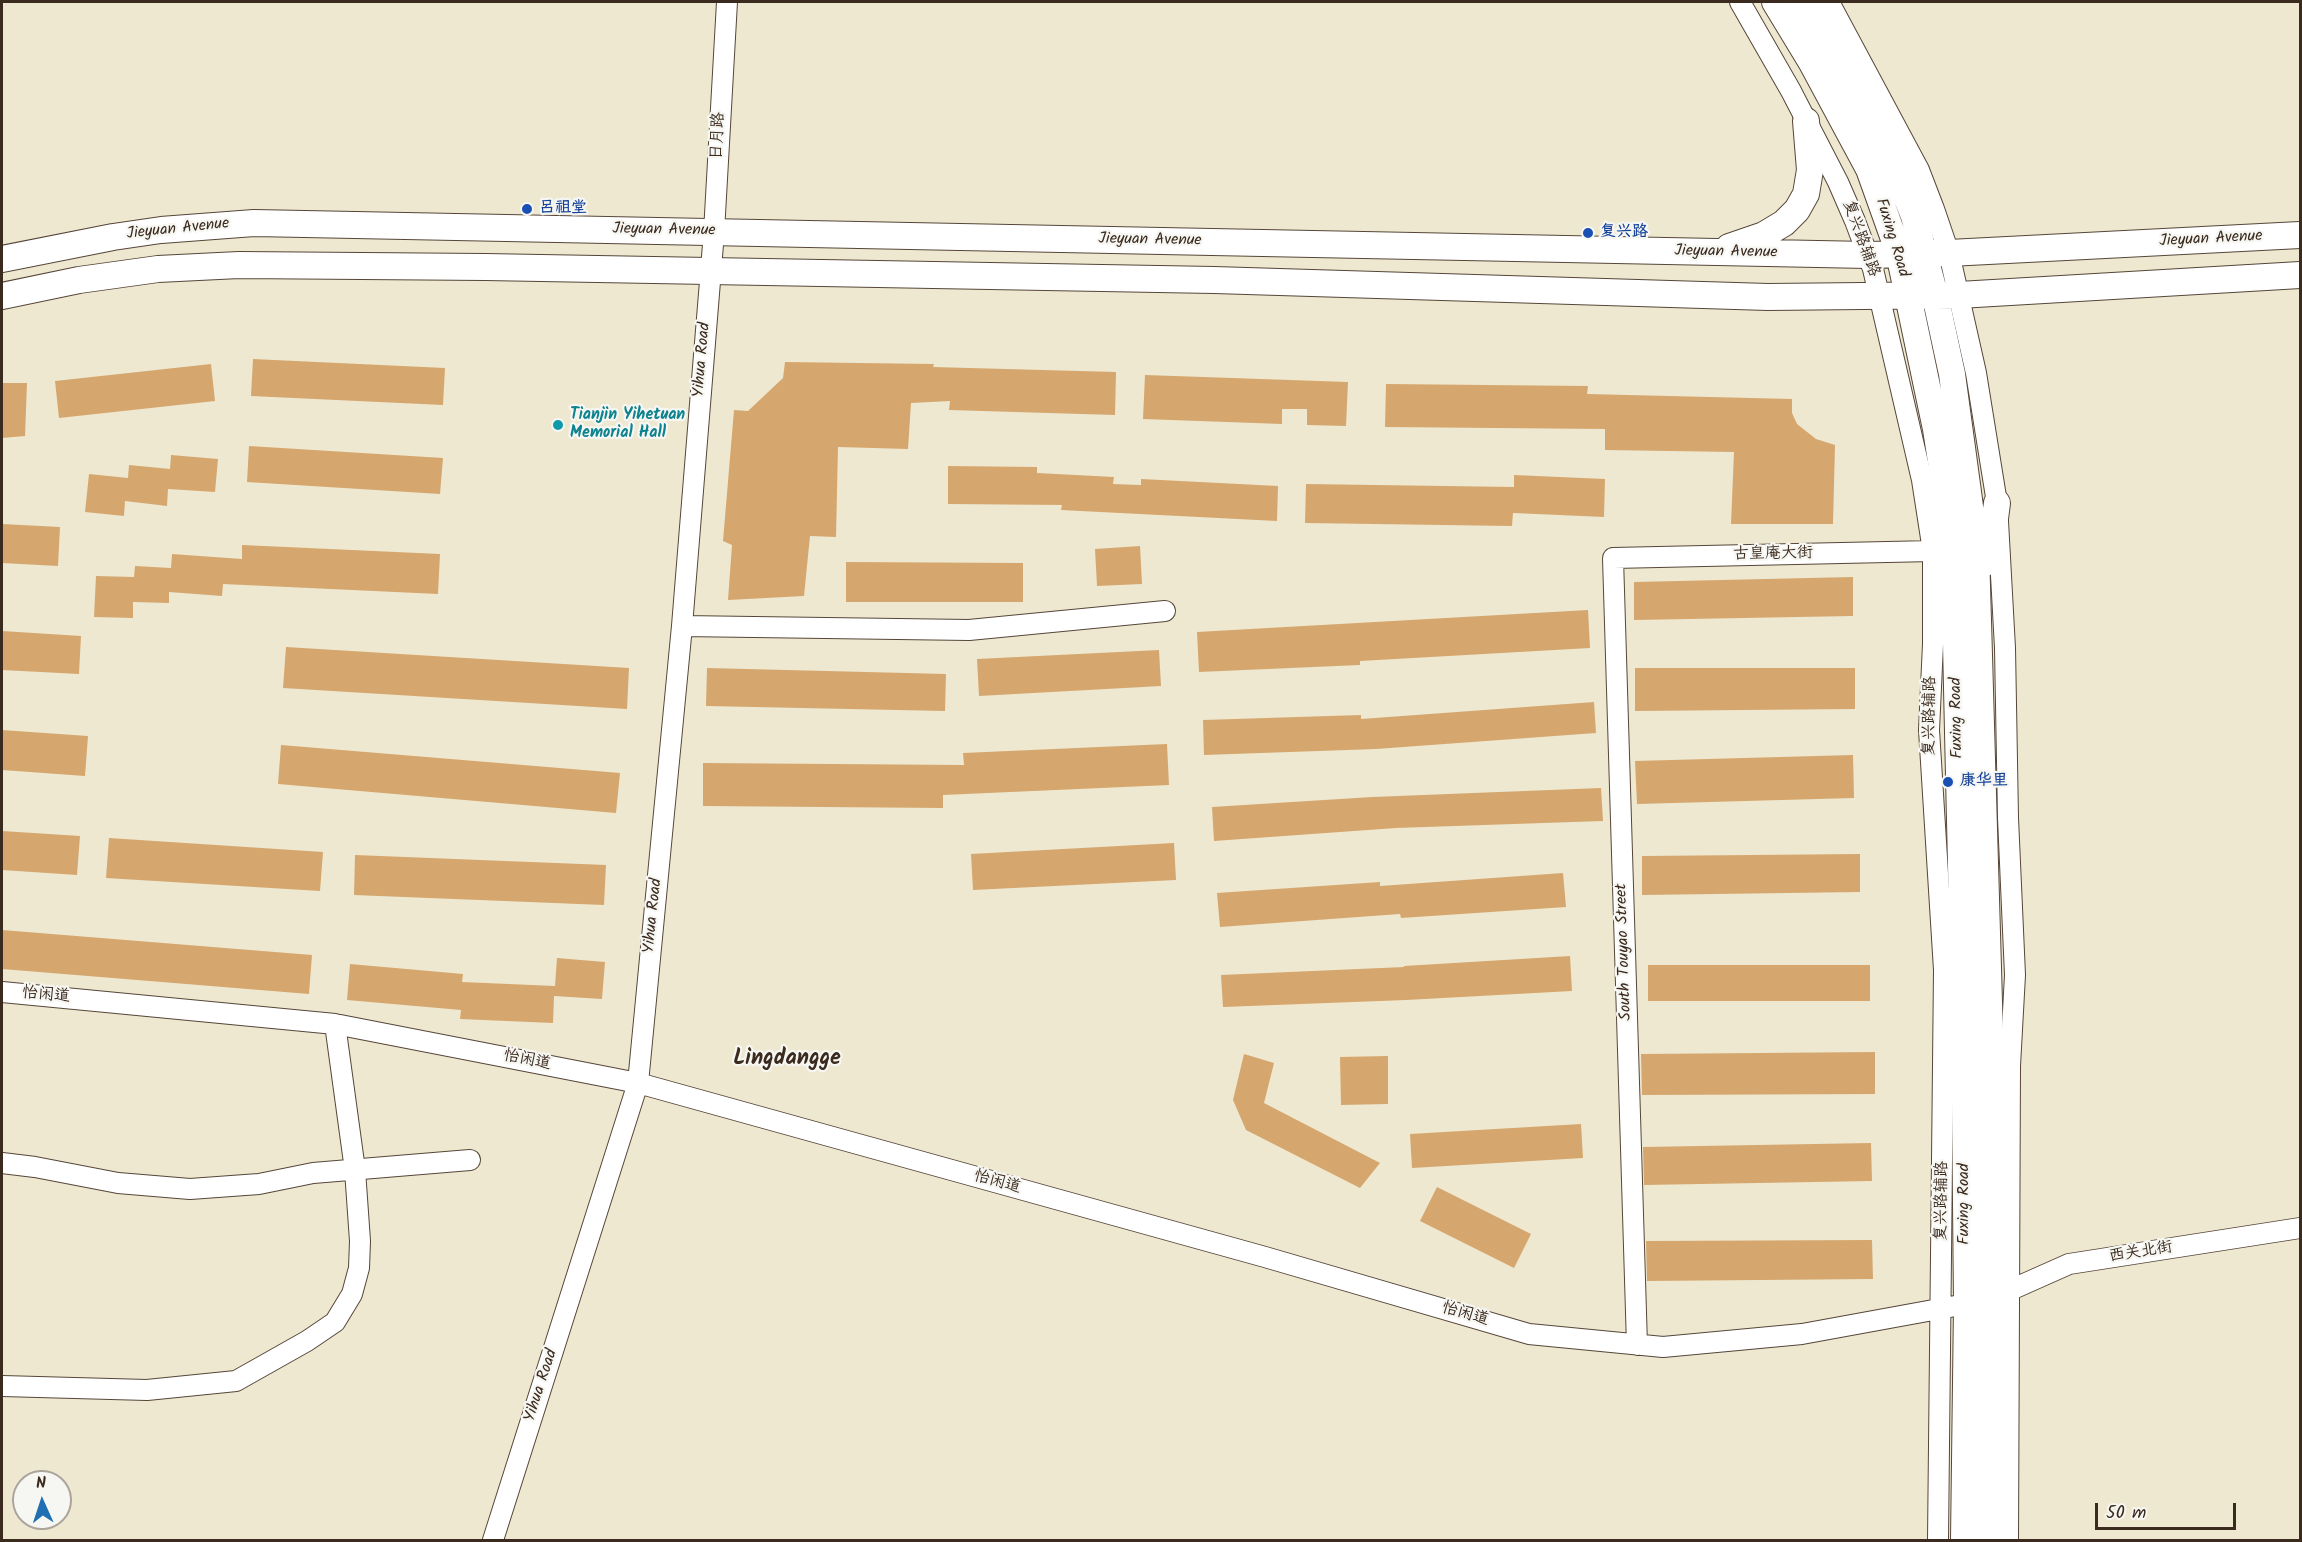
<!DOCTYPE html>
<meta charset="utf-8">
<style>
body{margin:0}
#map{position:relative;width:2302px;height:1542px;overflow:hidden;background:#eee8d1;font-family:Kalam,sans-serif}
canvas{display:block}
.frame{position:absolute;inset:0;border:3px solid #3b2a1e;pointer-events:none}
.north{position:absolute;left:12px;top:1470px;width:60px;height:60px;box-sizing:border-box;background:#f6f6f2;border:2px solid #aba49d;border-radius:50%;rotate:357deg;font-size:16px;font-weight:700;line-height:24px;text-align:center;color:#3b2a1e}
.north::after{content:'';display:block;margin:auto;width:21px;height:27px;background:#1f6fb2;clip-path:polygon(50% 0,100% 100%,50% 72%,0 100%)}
.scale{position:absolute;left:2095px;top:1503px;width:141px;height:27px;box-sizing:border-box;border:3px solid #3b2a1e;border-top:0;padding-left:8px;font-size:18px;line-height:21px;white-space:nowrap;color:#3b2a1e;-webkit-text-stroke:4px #f6f6f2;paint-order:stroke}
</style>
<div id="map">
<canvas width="2302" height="1542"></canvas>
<div class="frame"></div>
<div class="north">N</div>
<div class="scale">50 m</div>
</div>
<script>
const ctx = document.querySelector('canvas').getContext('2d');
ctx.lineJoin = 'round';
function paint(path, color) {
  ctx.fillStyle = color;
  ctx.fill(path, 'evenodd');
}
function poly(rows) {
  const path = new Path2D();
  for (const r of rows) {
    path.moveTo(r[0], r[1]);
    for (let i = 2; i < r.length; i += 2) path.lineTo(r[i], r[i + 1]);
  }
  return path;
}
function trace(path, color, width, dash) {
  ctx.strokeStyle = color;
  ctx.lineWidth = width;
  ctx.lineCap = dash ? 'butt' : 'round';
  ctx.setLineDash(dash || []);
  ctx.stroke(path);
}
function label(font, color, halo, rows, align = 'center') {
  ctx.font = font + ' Kalam,"LXGW WenKai TC",sans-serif';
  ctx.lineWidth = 4.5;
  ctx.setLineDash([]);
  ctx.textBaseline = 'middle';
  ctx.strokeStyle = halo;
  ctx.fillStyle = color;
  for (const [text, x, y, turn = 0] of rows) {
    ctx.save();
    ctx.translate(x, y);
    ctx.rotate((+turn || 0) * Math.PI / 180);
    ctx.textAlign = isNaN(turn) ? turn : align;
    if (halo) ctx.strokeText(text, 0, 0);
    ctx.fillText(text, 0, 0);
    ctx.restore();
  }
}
paint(poly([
 [253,359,445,368,443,405,251,396],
 [785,362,934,364,933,367,1116,372,1115,415,949,410,950,401,911,403,908,449,838,447,836,537,810,536,804,596,728,600,732,545,723,541,734,410,748,411,783,378],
 [211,364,215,401,59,418,55,381],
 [1145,375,1348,382,1346,426,1307,425,1307,409,1282,409,1282,424,1143,419],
 [2,383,27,383,25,436,2,438],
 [1386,384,1588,386,1587,394,1792,399,1792,413,1797,424,1816,439,1835,445,1833,524,1731,524,1734,452,1605,450,1605,429,1385,427],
 [249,446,443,458,440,494,247,482],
 [171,455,218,459,215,492,168,489,167,506,125,501,124,516,85,512,89,474,128,478,129,465,170,469],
 [948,466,1037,467,1037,473,1114,477,1113,484,1141,485,1141,479,1278,486,1277,521,1061,510,1062,505,948,504],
 [1514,475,1605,479,1604,517,1513,513,1512,526,1305,523,1306,484,1514,487],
 [2,524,60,527,58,566,2,563],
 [242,545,440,554,438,594,223,584,222,596,169,592,169,603,133,602,133,618,94,617,96,576,134,577,135,566,171,568,172,554,242,559],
 [1140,546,1142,584,1097,586,1095,549],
 [846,562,1023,563,1023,602,846,602],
 [1853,577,1853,616,1634,620,1634,582],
 [1588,610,1590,648,1360,661,1360,665,1199,672,1197,632],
 [2,631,81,636,79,674,2,670],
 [286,647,629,668,627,709,283,688],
 [1159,650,1161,686,979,696,977,659],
 [707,668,946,674,945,711,706,706],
 [1635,668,1855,668,1855,709,1635,711],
 [1594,702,1596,733,1376,749,1204,755,1203,720,1361,715,1361,719],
 [2,730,88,736,85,776,2,770],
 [1167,744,1169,785,943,795,943,808,703,806,703,763,964,765,963,753],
 [281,745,620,773,616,813,278,784],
 [1853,755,1854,798,1637,804,1635,761],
 [1601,788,1603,821,1396,828,1214,841,1212,807,1372,797],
 [2,831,80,836,77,875,2,870],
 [109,838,323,852,320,891,106,878],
 [1174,843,1176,880,973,890,971,854],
 [1860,854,1860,892,1642,895,1642,856],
 [355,855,606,865,604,905,354,895],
 [1563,873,1566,907,1401,918,1400,914,1220,927,1217,893,1380,882,1380,886],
 [2,930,312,955,309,994,2,969],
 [1570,956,1572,991,1406,1000,1223,1007,1221,975,1404,967,1404,966],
 [557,958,605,962,602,999,554,996,553,1023,460,1019,461,1010,347,1000,350,964,463,974,462,982,555,986],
 [1648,965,1870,965,1870,1001,1648,1001],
 [1875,1052,1875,1094,1642,1095,1641,1054],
 [1244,1054,1274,1063,1264,1103,1380,1163,1360,1188,1246,1130,1233,1100],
 [1388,1056,1388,1104,1341,1105,1340,1057],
 [1581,1124,1583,1158,1412,1168,1410,1134],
 [1871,1143,1872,1181,1644,1185,1643,1147],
 [1437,1187,1531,1234,1514,1268,1420,1221],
 [1872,1240,1873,1279,1647,1281,1646,1241]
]), '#d5a76e');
const minor = poly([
 [1740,2,1791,91,1838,182,1855,221,1873,269,1922,480,1933,551,1933,644,1929,730,1944,970,1938,1540],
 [1829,2,1919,170,1934,209,1949,253,1976,373,1997,503,2005,648,2008,818,2015,975,2010,1066,2008,1540],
 [682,626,969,630,1165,611],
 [2,992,335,1024,638,1083,1265,1257,1529,1334,1663,1347,1802,1334,1988,1300,2069,1264,2300,1228],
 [2,1163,35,1167,118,1183,190,1189,259,1184,313,1173,470,1160],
 [1637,1345,1613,558,1933,551],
 [2,1386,147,1390,236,1381,307,1341,335,1322,352,1294,359,1268,360,1241,355,1170,335,1024],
 [493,1540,638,1083,682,626,714,232,727,2]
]);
const major = poly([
 [1775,2,1812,63,1869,169,1899,253,1936,429,1949,513,1955,599,1964,998,1967,1304,1964,1540],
 [1804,2,1836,55,1868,117,1901,183,1914,216,1935,295,1952,374,1976,551,1990,1037,1986,1540],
 [1729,247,1764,235,1784,223,1797,210,1806,194,1810,170,1806,121],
 [2,259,113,237,161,230,254,223,1868,255,1949,253,2300,235],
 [2,296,79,280,158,269,239,265,485,267,1214,280,1768,297,1959,295,2300,275],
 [1981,566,1993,534,1997,503]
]);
trace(minor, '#564639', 22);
trace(major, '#564639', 28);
trace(minor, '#fff', 20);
trace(major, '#fff', 26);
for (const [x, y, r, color] of [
 [527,209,6,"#1a4fb4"],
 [1588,233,6,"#1a4fb4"],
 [558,425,6,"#0f9aa8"],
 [1948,782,6,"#1a4fb4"]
]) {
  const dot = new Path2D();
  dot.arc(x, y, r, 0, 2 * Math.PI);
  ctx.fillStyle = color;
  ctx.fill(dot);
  trace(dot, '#f6f6f2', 2);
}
label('16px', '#3b2a1e', '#f6f6f2', [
 ["日月路",719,136,-87],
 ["Jieyuan Avenue",178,230,-6],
 ["Jieyuan Avenue",664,231,1],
 ["Fuxing Road",1891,238,73],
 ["复兴路辅路",1860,239,70],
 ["Jieyuan Avenue",2211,240,-3],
 ["Jieyuan Avenue",1150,241,1],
 ["Jieyuan Avenue",1726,253,1],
 ["Yihua Road",703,360,-85],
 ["古皇庵大街",1773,555,-1],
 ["复兴路辅路",1931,716,-89],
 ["Fuxing Road",1958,718,-91],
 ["Yihua Road",654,916,-84],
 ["South Touyao Street",1625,952,-92],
 ["怡闲道",46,996,5],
 ["怡闲道",527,1061,11],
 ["怡闲道",997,1183,15],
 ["复兴路辅路",1943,1201,-89],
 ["Fuxing Road",1965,1204,-90],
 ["西关北街",2141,1253,-9],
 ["怡闲道",1465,1315,16],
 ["Yihua Road",542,1386,-72]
]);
label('bold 16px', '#164399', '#f6f6f2', [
 ["吕祖堂",539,209],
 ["复兴路",1600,233],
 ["康华里",1960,782]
], 'left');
label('bold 16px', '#0d838f', '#f6f6f2', [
 ["Tianjin Yihetuan",570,416],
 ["Memorial Hall",570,434]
], 'left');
label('bold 22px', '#3b2a1e', '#f6f6f2', [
 ["Lingdangge",787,1060]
]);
</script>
